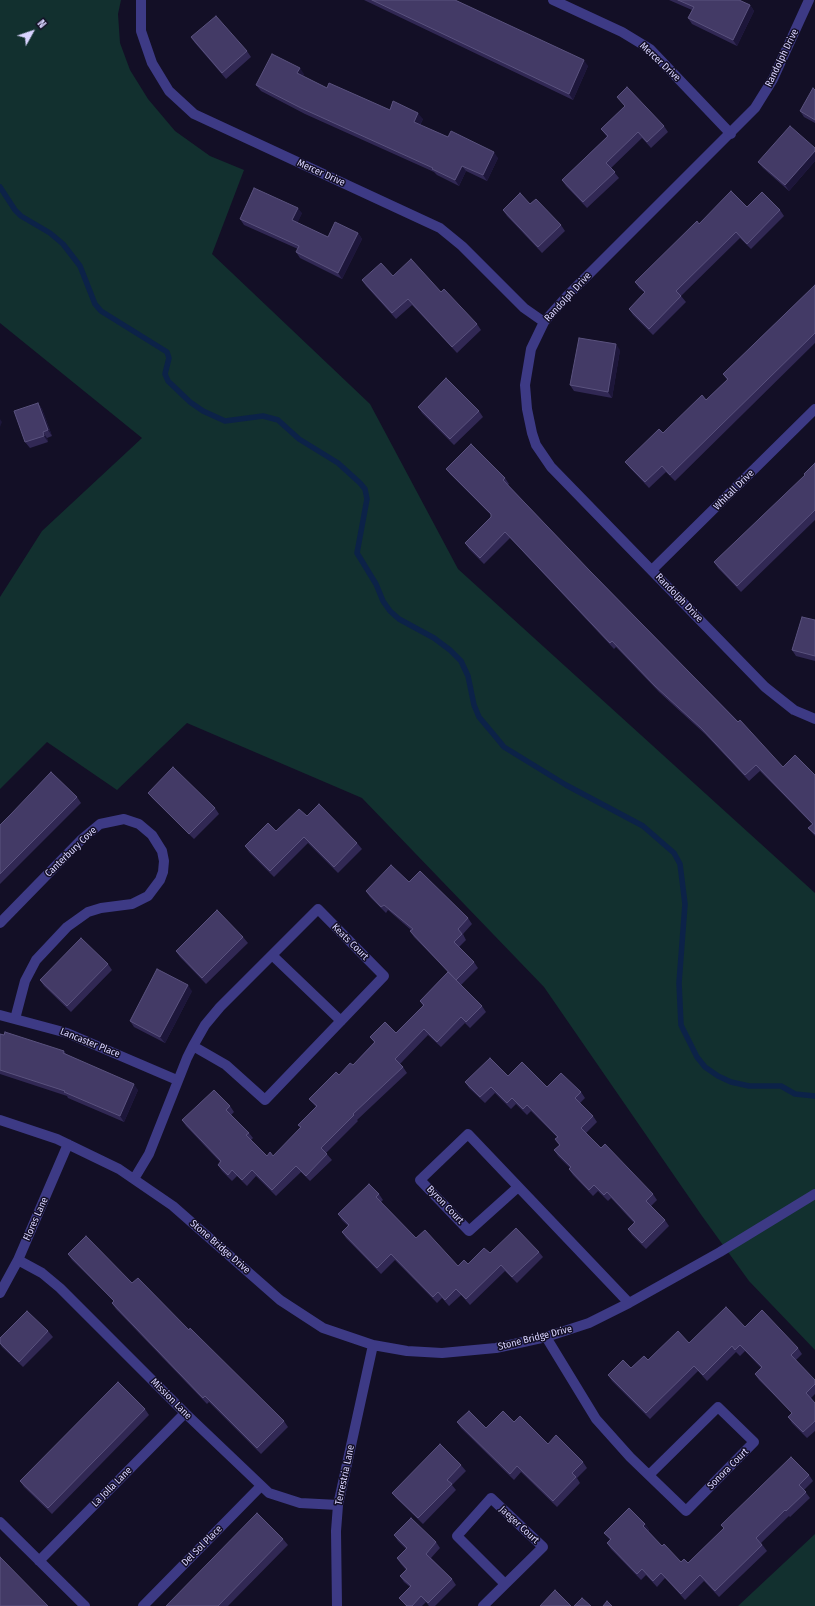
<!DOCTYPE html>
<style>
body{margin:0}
#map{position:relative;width:815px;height:1606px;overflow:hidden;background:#130f26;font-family:"Fira Sans Condensed",sans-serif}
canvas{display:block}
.north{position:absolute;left:12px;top:12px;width:40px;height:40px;-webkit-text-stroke:3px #130f26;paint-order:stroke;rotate:50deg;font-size:11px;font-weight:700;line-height:16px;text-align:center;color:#d9d4ff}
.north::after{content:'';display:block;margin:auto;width:14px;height:18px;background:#d9d4ff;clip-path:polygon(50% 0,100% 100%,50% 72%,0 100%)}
</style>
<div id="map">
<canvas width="815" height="1606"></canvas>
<div class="north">N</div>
</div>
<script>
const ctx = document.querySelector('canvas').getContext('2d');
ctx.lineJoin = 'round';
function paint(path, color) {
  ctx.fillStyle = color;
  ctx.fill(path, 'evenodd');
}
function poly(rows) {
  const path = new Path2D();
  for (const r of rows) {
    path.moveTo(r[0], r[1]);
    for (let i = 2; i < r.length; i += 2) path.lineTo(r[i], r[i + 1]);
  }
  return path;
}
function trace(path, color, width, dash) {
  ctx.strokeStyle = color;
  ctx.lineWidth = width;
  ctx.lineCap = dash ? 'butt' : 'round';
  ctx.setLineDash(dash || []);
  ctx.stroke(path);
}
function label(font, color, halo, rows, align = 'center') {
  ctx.font = font + ' "Fira Sans Condensed",sans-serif';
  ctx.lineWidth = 3;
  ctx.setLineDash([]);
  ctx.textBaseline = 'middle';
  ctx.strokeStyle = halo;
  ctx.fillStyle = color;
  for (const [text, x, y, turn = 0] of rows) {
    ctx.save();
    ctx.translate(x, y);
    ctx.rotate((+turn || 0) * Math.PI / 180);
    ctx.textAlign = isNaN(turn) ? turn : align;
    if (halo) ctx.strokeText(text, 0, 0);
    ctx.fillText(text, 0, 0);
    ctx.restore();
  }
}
paint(poly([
 [0,0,121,0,118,14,120,43,130,70,148,99,175,131,210,156,244,170,212,254,370,404,458,569,815,893,815,1350,749,1281,702,1216,544,987,362,798,187,723,117,790,47,742,0,789,0,597,42,531,142,438,0,323],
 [815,1534,815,1606,738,1606]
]), '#12302f');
trace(poly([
 [0,187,15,210,21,216,50,233,63,244,80,266,95,304,101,311,167,352,169,358,165,374,168,381,190,402,203,411,225,421,263,416,278,420,299,439,338,463,360,483,365,489,367,499,357,553,376,584,383,601,390,611,399,619,434,638,450,650,461,661,468,676,474,705,479,717,495,736,504,747,566,785,643,826,674,853,680,864,685,904,679,983,681,1025,697,1057,705,1067,718,1076,731,1082,749,1086,781,1086,795,1094,815,1096]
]), '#0c2248', 5.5);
trace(poly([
 [141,0,141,31,152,63,169,91,194,114,440,228,462,246,524,308,544,322],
 [553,0,622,32,650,49,731,134],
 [809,0,773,79,755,108,567,296,544,322,531,349,525,385,527,409,532,433,536,445,551,467,765,687,794,710,815,719],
 [652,570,815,409],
 [0,923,82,839,100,824,124,819,139,824,152,835,162,851,164,861,163,872,160,880,148,896,132,904,101,908,88,912,67,927,36,960,25,981,15,1019],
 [272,955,341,1021],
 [0,1015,67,1033,177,1080],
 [0,1120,57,1139,119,1169,173,1206,280,1300,323,1328,373,1345,407,1351,442,1353,496,1348,546,1337,589,1323,629,1303,720,1252,815,1194],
 [134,1179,149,1154,187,1058,193,1046,205,1025,220,1007,318,909,384,976,265,1100,226,1065,193,1046],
 [518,1187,469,1231,420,1180,468,1134,629,1303],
 [18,1260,42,1273,60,1288,185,1413,269,1493,300,1503,338,1505],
 [0,1293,18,1260,68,1144],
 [546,1337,596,1419,630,1457,686,1511,754,1442,718,1407,649,1475],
 [0,1522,85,1606],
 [39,1561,185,1413],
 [143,1606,261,1486],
 [337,1606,336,1531,338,1505,373,1345],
 [483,1606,543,1547,491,1498,457,1536,505,1584]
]), '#3d3a85', 10);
paint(poly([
 [364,0,455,0,588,66,573,100],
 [669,0,739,0,750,5,754,11,737,46,692,24,688,18,692,10],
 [191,37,247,51,251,57,226,79,195,43],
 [304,74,303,76,327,88,390,110,423,119,420,125,448,137,498,158,487,181,466,171,459,186,437,175,434,172,305,114,261,91,256,85],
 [815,90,815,123,804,117,800,111],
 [617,97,664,126,668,132,651,148,642,138,611,168,619,178,587,208,566,186,562,180,607,137,601,129,625,106],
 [815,148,815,161,789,191,763,168,758,162],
 [530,204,561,225,565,231,542,253,507,216,503,210],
 [747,207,780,210,784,216,751,249,740,238,681,296,686,302,653,335,633,315,629,309,645,293,639,288,635,282],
 [302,213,297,223,328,237,358,233,362,239,342,279,300,258,296,252,298,249,244,225,240,219],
 [393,276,441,292,477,324,481,330,457,353,412,305,396,319,366,286,362,280],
 [815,285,815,343,675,481,666,472,649,488,630,468,625,462,706,400,727,380,723,374],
 [620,350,612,398,574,391,570,385],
 [38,403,42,409,52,436,47,438,48,442,30,448,25,442],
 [418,407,479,411,483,417,454,445,422,413],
 [815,463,815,520,741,592,718,568,714,562,805,476,804,474],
 [446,469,505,478,509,484,508,485,590,571,783,767,815,775,815,836,808,828,812,824,760,771,749,781,705,734,659,692,616,647,614,649,510,538,484,564,469,549,465,543,491,517,491,515,450,474],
 [815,620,815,661,796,656,792,650],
 [148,793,215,808,219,814,194,839,152,798],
 [77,797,81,803,0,884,0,825],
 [307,816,357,843,362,849,338,873,308,843,274,877,249,852,245,846],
 [409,882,468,918,472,924,463,934,466,940,459,947,474,962,478,968,461,985,482,1006,486,1012,470,1028,465,1023,441,1047,428,1035,400,1064,403,1067,407,1073,357,1120,358,1121,326,1153,332,1160,310,1181,301,1172,276,1196,256,1176,247,1186,237,1176,232,1181,222,1171,218,1165,220,1162,186,1126,182,1120,230,1106,234,1112,231,1115,249,1133,253,1138,251,1140,267,1156,273,1156,301,1128,298,1125,316,1107,309,1099,339,1075,353,1065,374,1042,370,1037,396,1033,423,1006,420,1001,448,972,414,937,410,931,411,930,388,910,386,913,370,897,366,891],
 [243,937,248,943,206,984,180,957,176,951],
 [108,964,112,970,71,1012,44,986,40,980],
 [192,991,165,1043,134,1027,130,1021],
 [0,1034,64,1051,66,1054,138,1090,124,1122,68,1098,67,1096,0,1074],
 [508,1076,547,1087,581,1092,585,1098,580,1103,593,1116,597,1122,586,1133,601,1148,653,1194,657,1200,651,1206,665,1220,669,1226,646,1249,632,1235,628,1229,634,1223,611,1198,608,1201,598,1191,593,1196,573,1175,569,1169,570,1168,558,1156,554,1150,559,1145,555,1139,557,1137,531,1111,527,1115,516,1104,511,1109,495,1093,485,1103,469,1088,465,1082],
 [379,1194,383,1200,381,1202,416,1238,458,1266,468,1264,490,1253,539,1252,543,1257,517,1283,505,1271,470,1305,461,1295,449,1306,442,1298,437,1303,395,1260,381,1274,346,1238,342,1232,348,1226,342,1220,338,1214],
 [68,1254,132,1283,284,1421,288,1427,261,1454,209,1402,207,1404,116,1309,112,1303,114,1301,72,1260],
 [745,1327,798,1348,802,1354,796,1360,815,1380,815,1394,811,1398,815,1403,815,1431,807,1438,792,1423,788,1417,792,1413,759,1380,755,1374,761,1368,745,1351,740,1356,736,1352,707,1381,698,1371,650,1419,612,1381,608,1375,631,1368,689,1343],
 [48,1331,53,1337,23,1367,2,1347,0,1344,0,1338],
 [145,1409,149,1415,52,1514,24,1487,20,1481],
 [457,1422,486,1428,514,1422,548,1444,583,1462,587,1468,577,1478,580,1483,557,1507,521,1472,514,1480,461,1428],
 [461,1465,466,1471,452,1485,456,1490,423,1524,396,1498,392,1493],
 [809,1475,813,1481,804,1490,810,1498,790,1517,789,1516,761,1543,767,1551,719,1597,704,1581,685,1600,665,1578,657,1587,646,1575,641,1580,611,1549,607,1543,610,1540,604,1533,645,1524,649,1530,648,1531,662,1546,681,1562,688,1563,724,1528,721,1525],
 [394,1535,436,1542,440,1548,431,1558,452,1579,456,1585,435,1606,429,1606,426,1602,422,1606,406,1606,399,1598,410,1587,404,1582,400,1576,406,1570,401,1564,397,1558,406,1549,398,1541],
 [283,1539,288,1545,228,1606,166,1606]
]), '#312854');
paint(poly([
 [750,5,754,11,737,46,733,40],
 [584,60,588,66,573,100,569,94],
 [300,68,304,74,301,79,297,73],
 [418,113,423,119,418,128,414,122],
 [815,151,815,161,789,191,785,185],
 [494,152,498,158,487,181,483,175],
 [462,166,466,171,459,186,455,180],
 [298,208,302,213,296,226,292,220],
 [358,233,362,239,342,279,338,273],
 [616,344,620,350,612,398,608,392],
 [38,403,42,409,52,436,48,430],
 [0,419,2,422,0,427],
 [43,432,47,438,48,442,44,436],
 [188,985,192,991,165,1043,160,1037],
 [134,1084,138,1090,124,1122,120,1116],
 [645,1524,649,1530,647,1532,643,1526]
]), '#1d163a');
const building = poly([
 [372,0,455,0,584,60,569,94,372,0],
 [678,0,739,0,750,5,733,40,688,18,694,7,678,0],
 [216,16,247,51,222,73,191,37,216,16],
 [272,54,300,68,297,73,327,88,329,83,390,110,393,101,418,113,414,122,448,137,451,131,494,152,483,175,462,166,455,180,432,169,433,168,301,108,256,85,272,54],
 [627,87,664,126,647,142,638,132,606,163,615,172,583,202,562,180,608,136,601,129,625,106,617,97,627,87],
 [813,88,815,90,815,120,800,111,813,88],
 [790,126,815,148,815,151,785,185,758,162,790,126],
 [254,188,298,208,292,220,328,237,335,222,358,233,338,273,296,252,299,246,240,219,254,188],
 [731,191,747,207,762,192,780,210,747,244,736,232,676,291,681,296,649,329,629,309,645,292,635,282,697,221,699,224,731,191],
 [520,193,530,204,536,199,561,225,538,247,503,210,520,193],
 [411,259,441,292,444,289,477,324,452,347,408,299,392,313,362,280,381,263,393,276,411,259],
 [815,285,815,333,670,475,662,466,645,482,625,462,659,429,663,433,702,395,706,400,728,379,723,374,815,285],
 [579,338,616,344,608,392,570,385,579,338],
 [446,378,479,411,450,439,418,407,446,378],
 [38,403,48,430,43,432,44,436,25,442,14,411,38,403],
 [471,444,505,478,503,480,590,571,738,722,740,720,783,767,795,755,815,775,815,834,808,828,813,824,756,765,745,775,701,728,655,686,612,641,610,643,505,532,480,558,465,543,491,517,491,514,446,469,471,444],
 [815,463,815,510,737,586,714,562,805,475,804,474,815,463],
 [802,617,815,620,815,656,792,650,802,617],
 [173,767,215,808,189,834,148,793,173,767],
 [51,772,77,797,0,874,0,825,11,814,51,772],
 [319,804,357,843,334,867,304,837,270,871,245,846,268,823,276,831,299,809,307,816,319,804],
 [391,865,409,882,420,871,468,918,458,929,462,934,454,942,474,962,456,980,410,931,413,929,384,905,381,907,366,891,391,865],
 [217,910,243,937,202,978,176,951,217,910],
 [81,938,108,964,67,1006,40,980,81,938],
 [157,969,188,985,160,1037,130,1021,157,969],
 [448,972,482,1006,466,1022,461,1017,437,1042,424,1029,395,1059,403,1067,353,1114,354,1115,321,1148,327,1154,306,1176,296,1166,272,1190,252,1170,242,1180,232,1170,228,1175,218,1165,221,1161,182,1120,214,1090,230,1106,226,1110,249,1133,246,1135,267,1156,270,1152,273,1156,301,1127,298,1125,317,1106,309,1099,336,1072,339,1075,350,1063,353,1065,375,1042,370,1037,385,1022,396,1033,424,1005,420,1001,448,972],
 [5,1032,64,1051,63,1053,134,1084,120,1116,64,1092,65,1091,0,1070,0,1034,4,1035,5,1032],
 [490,1058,508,1076,522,1062,547,1087,561,1073,581,1092,575,1098,593,1116,581,1128,601,1148,605,1144,653,1194,646,1201,665,1220,642,1243,628,1229,635,1222,607,1192,604,1195,594,1185,589,1190,569,1169,571,1167,554,1150,560,1145,555,1139,558,1137,527,1105,523,1109,512,1098,507,1103,491,1087,480,1097,465,1082,490,1058],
 [369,1184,379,1194,376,1197,416,1238,425,1230,458,1266,464,1260,468,1264,484,1248,490,1253,516,1228,539,1252,512,1277,501,1265,466,1299,456,1289,445,1300,438,1292,433,1297,391,1254,377,1268,342,1232,349,1225,338,1214,369,1184],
 [86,1236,132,1283,138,1278,189,1330,190,1328,284,1421,257,1448,205,1396,203,1398,112,1303,114,1301,68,1254,86,1236],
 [726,1307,745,1327,762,1310,798,1348,791,1355,815,1380,815,1384,806,1393,815,1403,815,1421,803,1432,788,1417,792,1413,755,1374,762,1367,740,1345,735,1350,732,1346,703,1375,694,1366,646,1413,608,1375,623,1360,631,1368,644,1356,648,1360,678,1331,689,1343,726,1307],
 [27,1311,48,1331,19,1362,0,1343,0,1338,27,1311],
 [118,1382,145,1409,48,1508,20,1481,118,1382],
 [469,1411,486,1428,503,1411,514,1422,520,1416,548,1444,556,1435,583,1462,572,1473,576,1477,553,1501,517,1466,510,1474,457,1422,469,1411],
 [440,1444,461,1465,447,1480,452,1484,418,1518,392,1493,440,1444],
 [791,1457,809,1475,799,1485,806,1492,786,1511,785,1510,756,1538,762,1545,715,1591,700,1575,681,1594,661,1573,653,1581,642,1569,637,1574,607,1543,611,1539,604,1533,629,1508,645,1524,643,1526,662,1546,664,1544,681,1562,684,1559,688,1563,724,1528,721,1525,791,1457],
 [257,1513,283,1539,218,1606,166,1606,257,1513],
 [411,1518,436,1542,426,1554,452,1579,428,1603,421,1596,412,1606,407,1606,399,1598,411,1586,400,1576,407,1569,397,1558,407,1548,394,1535,411,1518],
 [0,1557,48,1606,0,1606,0,1557],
 [555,1590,571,1606,540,1606,555,1590],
 [582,1598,591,1606,574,1606,582,1598],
 [607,1601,612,1606,603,1606,607,1601]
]);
paint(building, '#433a66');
trace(building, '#5a527e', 1);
label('10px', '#d9d4ff', '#130f26', [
 ["Randolph Drive",782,58,-64],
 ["Mercer Drive",660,62,43],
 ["Mercer Drive",321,173,24],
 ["Randolph Drive",568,297,-47],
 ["Whitall Drive",734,490,-45],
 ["Randolph Drive",679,598,46],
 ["Canterbury Cove",71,852,-44],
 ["Keats Court",350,942,45],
 ["Lancaster Place",90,1043,22],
 ["Byron Court",445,1205,46],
 ["Flores Lane",36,1219,-66],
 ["Stone Bridge Drive",220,1247,41],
 ["Stone Bridge Drive",535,1338,-14],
 ["Mission Lane",171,1399,45],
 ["Sonora Court",728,1469,-45],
 ["Terrestria Lane",345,1475,-78],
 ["La Jolla Lane",112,1487,-45],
 ["Jaeger Court",519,1525,43],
 ["Del Sol Place",202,1546,-45]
]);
</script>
